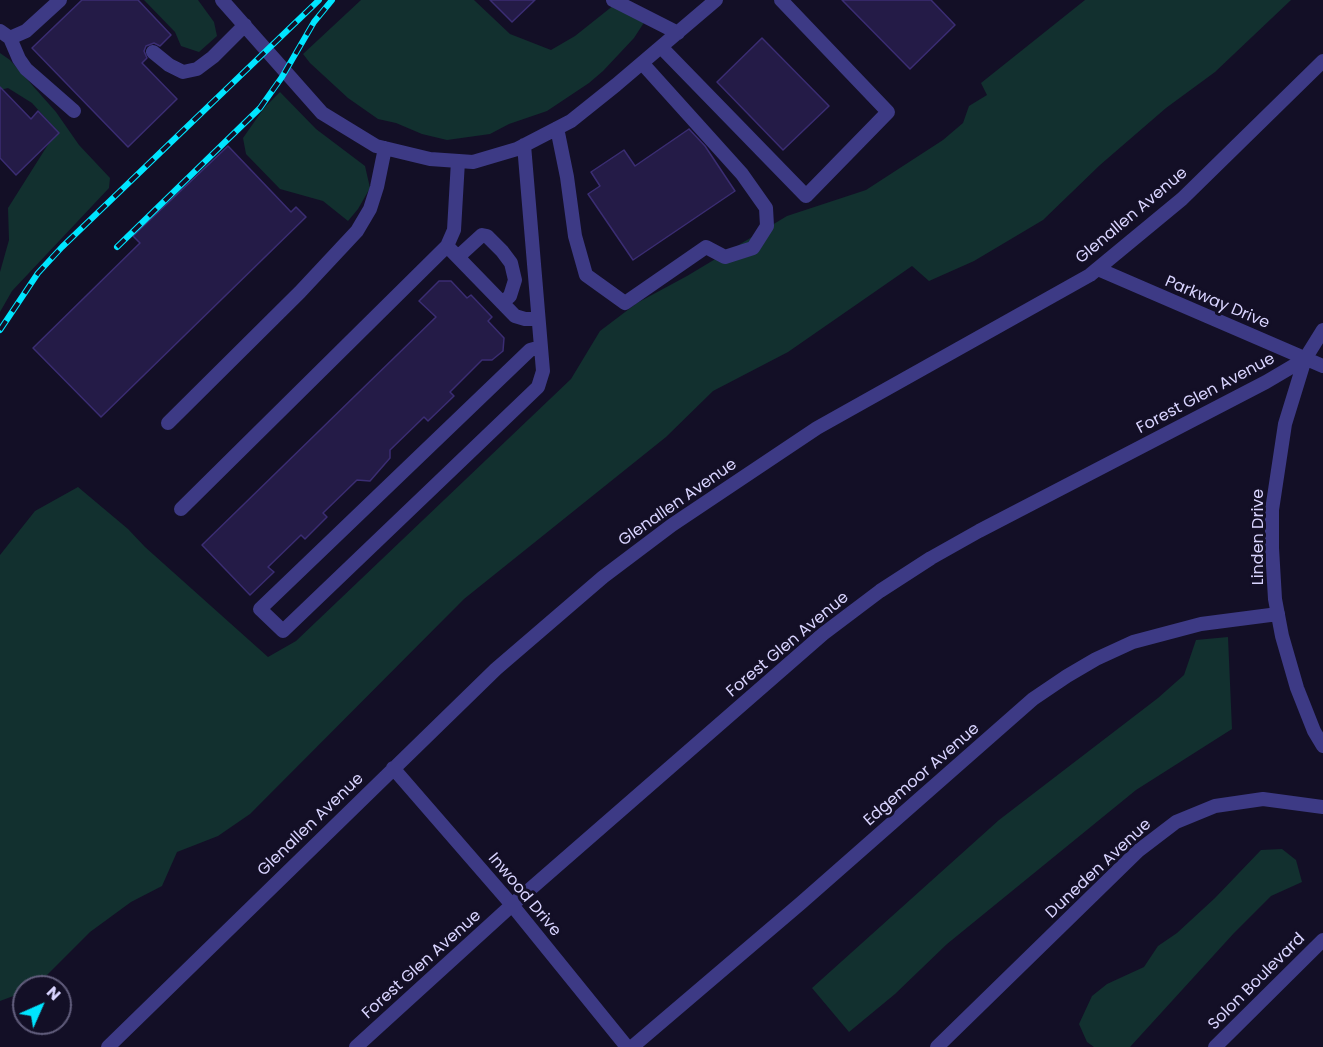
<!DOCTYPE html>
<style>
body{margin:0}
#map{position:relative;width:1323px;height:1047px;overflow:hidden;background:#130f26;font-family:Poppins,sans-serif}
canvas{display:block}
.north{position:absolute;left:12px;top:975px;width:60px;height:60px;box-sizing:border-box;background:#130f26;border:2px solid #625e7d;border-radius:50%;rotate:45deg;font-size:16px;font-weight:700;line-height:24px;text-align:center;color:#d9d4ff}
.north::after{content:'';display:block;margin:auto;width:21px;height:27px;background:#00e5ff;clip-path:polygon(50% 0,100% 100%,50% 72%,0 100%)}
</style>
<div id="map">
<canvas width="1323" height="1047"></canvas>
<div class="north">N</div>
</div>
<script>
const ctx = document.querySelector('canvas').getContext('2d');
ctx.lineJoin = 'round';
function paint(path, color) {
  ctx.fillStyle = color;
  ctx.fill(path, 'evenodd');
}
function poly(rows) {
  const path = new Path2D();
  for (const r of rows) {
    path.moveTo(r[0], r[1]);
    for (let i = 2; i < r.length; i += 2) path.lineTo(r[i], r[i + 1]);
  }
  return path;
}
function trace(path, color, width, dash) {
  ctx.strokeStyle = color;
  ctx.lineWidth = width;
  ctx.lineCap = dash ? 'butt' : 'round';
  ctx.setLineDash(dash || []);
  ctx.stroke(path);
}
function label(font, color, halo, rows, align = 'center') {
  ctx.font = font + ' Poppins,sans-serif';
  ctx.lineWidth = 6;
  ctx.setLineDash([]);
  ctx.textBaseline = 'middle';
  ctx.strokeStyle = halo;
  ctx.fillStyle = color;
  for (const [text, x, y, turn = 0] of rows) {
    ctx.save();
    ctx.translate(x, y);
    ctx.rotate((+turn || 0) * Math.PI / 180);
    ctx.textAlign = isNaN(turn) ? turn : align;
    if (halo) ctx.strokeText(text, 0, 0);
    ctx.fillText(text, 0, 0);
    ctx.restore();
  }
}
paint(poly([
 [144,0,198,0,214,22,217,36,199,52,181,46,175,32],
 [361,0,474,0,510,34,551,50,575,36,614,5,645,21,634,38,603,71,589,83,547,111,509,124,490,134,447,140,422,134,396,123,378,119,348,98,310,63,303,54],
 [1085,0,1291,0,1215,72,1166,108,1100,165,1043,220,974,261,929,281,912,266,788,352,713,391,666,437,464,599,250,814,218,836,177,852,162,886,131,902,90,932,35,987,24,987,24,992,0,1001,0,555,35,511,78,487,128,529,145,547,268,657,296,641,571,379,600,331,637,303,687,276,787,216,866,190,943,140,963,123,969,106,987,95,981,83],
 [0,53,10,60,56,112,79,145,110,178,109,188,12,291,0,312,0,272,9,240,8,208,49,143,59,133,32,103,8,88,0,90],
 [280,92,316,129,365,166,370,188,358,209,348,221,323,201,280,189,246,154,243,138,264,108],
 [1228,637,1232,729,1136,790,947,944,895,994,849,1032,812,988,999,820,1158,698,1184,675,1196,640],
 [1282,849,1296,860,1302,882,1271,896,1234,933,1130,1047,1094,1047,1087,1042,1079,1024,1092,996,1107,984,1144,967,1158,946,1177,933,1215,898,1261,850]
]), '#12302f');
const building = poly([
 [82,0,138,0,171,35,160,46,154,43,146,46,144,51,147,58,142,63,177,99,128,147,32,48,82,0],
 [490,0,535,0,512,22,490,0],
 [842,0,931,0,955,25,910,69,842,0],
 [762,38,829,106,783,150,717,82,762,38],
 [0,87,31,119,38,111,59,133,16,175,0,158,0,87],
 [689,129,705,146,735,191,633,260,588,194,600,186,591,172,624,150,635,166,689,129],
 [228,146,291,212,296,207,306,217,101,417,33,348,140,243,133,236,228,146],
 [439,281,451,281,467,298,471,295,492,317,488,321,504,338,503,351,492,360,482,360,450,392,454,396,428,421,424,417,390,450,390,458,370,481,357,480,323,513,327,517,305,539,301,535,268,567,274,572,250,595,202,545,436,317,419,301,439,281]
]);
paint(building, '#241b47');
trace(building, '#3b2d73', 1.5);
trace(poly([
 [222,0,322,113,376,146,430,159,473,162,517,149,571,121,616,85,716,0],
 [613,0,678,33],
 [0,31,10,38,26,31,60,0],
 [10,38,19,59,26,69,74,111],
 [661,47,806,196,888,112,781,0],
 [153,52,169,65,183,72,197,69,213,57,245,25],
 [557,128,567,177,575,236,586,275,625,303,706,247,725,257,753,248,767,226,766,208,742,174,642,63],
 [524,145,543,371,538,387,283,631,260,609,530,350,541,347],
 [447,246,515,316,525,319,538,319],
 [459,256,482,235,487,236,502,251,511,263,515,280,510,296,502,303],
 [1098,269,1323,366],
 [1323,330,1305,359,1285,424,1272,510,1272,548,1275,599,1282,636,1297,688,1314,731,1323,746],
 [168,423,300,292,357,231,370,209,377,187,385,148],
 [181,509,447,246,454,230,458,161],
 [393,768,512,905,627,1047],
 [108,1047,496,669,603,577,672,525,817,428,1090,275,1182,199,1323,61],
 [356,1047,512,905,823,634,880,591,931,558,979,531,1266,382,1305,359],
 [632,1047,801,903,1033,699,1067,676,1096,659,1133,642,1201,624,1278,614],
 [937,1047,1138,851,1176,822,1215,806,1263,799,1323,807],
 [1215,1047,1323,940]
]), '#3d3a85', 14);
const rail = poly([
 [117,247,260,108,282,77,314,22,332,0],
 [0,330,38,273,62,247,319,0]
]);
trace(rail, '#00e5ff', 6);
trace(rail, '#130f26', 4, [11]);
label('16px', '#d9d4ff', '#130f26', [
 ["Glenallen Avenue",1132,216,-40],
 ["Parkway Drive",1217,303,23],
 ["Forest Glen Avenue",1206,394,-28],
 ["Glenallen Avenue",678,503,-35],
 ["Linden Drive",1259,537,-90],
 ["Forest Glen Avenue",788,645,-40],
 ["Edgemoor Avenue",922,775,-41],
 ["Glenallen Avenue",311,825,-44],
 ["Duneden Avenue",1099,869,-43],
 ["Inwood Drive",524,895,50],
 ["Forest Glen Avenue",422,965,-42],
 ["Solon Boulevard",1257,982,-45]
]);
</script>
